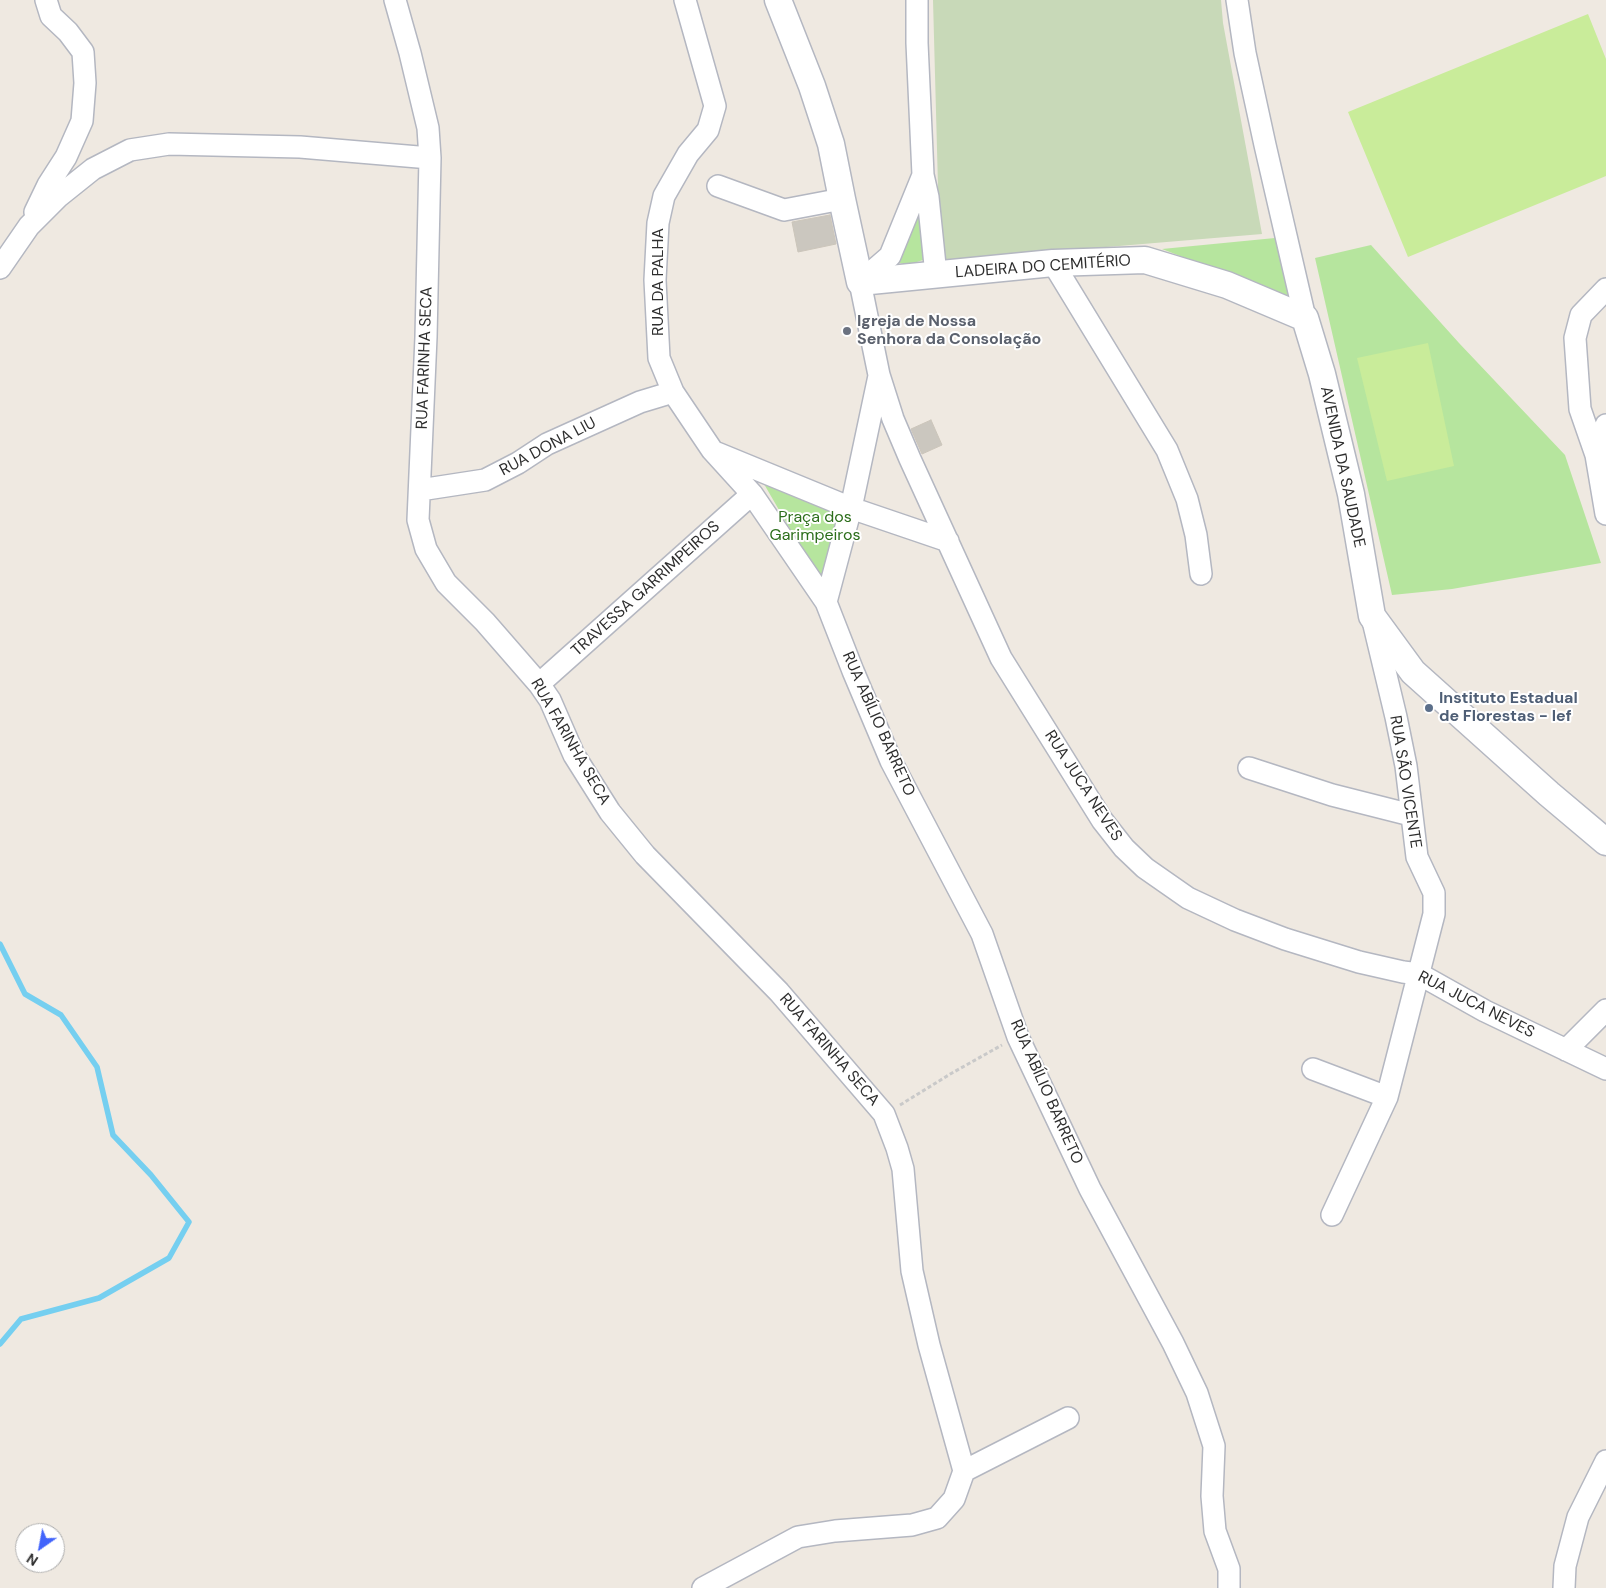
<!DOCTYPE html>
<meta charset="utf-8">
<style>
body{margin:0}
#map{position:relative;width:1606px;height:1588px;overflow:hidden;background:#efe9e1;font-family:"DM Sans",sans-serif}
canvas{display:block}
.north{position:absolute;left:15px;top:1523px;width:50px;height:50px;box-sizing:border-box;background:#fff;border:1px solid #ababab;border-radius:50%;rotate:213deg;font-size:14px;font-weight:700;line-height:20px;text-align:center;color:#2e2e2e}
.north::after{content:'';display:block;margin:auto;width:18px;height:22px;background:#4264fb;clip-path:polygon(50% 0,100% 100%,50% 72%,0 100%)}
</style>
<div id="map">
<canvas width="1606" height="1588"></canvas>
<div class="north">N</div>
</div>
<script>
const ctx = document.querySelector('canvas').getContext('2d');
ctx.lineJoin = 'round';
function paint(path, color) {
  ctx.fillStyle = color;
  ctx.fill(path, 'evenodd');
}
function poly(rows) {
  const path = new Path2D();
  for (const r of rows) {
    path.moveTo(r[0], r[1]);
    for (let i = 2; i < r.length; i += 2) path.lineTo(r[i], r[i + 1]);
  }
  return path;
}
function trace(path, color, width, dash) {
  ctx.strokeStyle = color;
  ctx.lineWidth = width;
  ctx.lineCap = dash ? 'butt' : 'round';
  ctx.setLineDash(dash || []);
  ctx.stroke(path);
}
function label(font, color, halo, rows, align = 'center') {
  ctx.font = font + ' "DM Sans",sans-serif';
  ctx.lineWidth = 4;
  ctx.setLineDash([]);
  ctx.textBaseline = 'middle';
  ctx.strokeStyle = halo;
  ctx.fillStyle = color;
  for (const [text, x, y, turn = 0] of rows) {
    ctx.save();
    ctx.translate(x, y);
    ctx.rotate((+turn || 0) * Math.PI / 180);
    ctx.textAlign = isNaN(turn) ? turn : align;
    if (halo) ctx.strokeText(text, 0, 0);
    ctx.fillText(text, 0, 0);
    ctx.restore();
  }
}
paint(poly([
 [921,195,926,259,908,265,899,263,917,205],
 [1275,238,1291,299,1162,249],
 [1371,245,1459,343,1565,455,1601,563,1452,589,1392,595,1315,258],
 [764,484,842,513,823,586]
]), '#b6e59e');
paint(poly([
 [933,0,1221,0,1223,23,1262,234,940,261]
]), '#c8d9b8');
paint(poly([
 [1588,14,1606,59,1606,176,1408,257,1348,112],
 [1428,343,1454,466,1387,481,1357,358]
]), '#c9ec9a');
trace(poly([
 [0,944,25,994,61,1015,97,1067,113,1135,151,1175,189,1222,169,1258,99,1298,21,1319,0,1344]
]), '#75cff0', 5.5);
const building = poly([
 [830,215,836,244,798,252,792,222,830,215],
 [931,420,942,445,922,454,911,429,931,420]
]);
paint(building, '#cbc7bf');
trace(building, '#cbc5ba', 1);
const minor = poly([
 [395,0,410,53,428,128,430,158,426,337,418,520,426,549,446,583,485,622,539,684,550,700,574,755,610,812,645,855,779,992,884,1114,897,1148,903,1169,912,1271,929,1345,964,1471],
 [685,0,715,106,708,130,688,154,664,196,658,223,655,280,659,358,673,392,712,450,752,494,826,602,853,671,891,761,982,934,1018,1037,1090,1189,1173,1343,1197,1393,1214,1446,1212,1496,1215,1531,1229,1569,1229,1588],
 [917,0,917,43,923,175,890,256,860,282,879,375,893,419,910,459,1001,658,1102,820,1124,848,1145,868,1188,898,1235,920,1285,939,1359,962,1403,972,1419,974,1485,1011,1606,1069],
 [1237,0,1245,53,1265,145,1305,318],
 [923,175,928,197,936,275],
 [718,186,784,210,842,199],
 [35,212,48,185,66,157,82,121,85,83,83,52,68,32,51,16,46,0],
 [1053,263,1167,450,1187,499,1196,535,1201,574],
 [0,268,29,226,58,197,93,169,130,150,169,144,300,147,430,158],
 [1606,425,1596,455,1606,514],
 [717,453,851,508,948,541],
 [1596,455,1580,409,1575,338,1581,315,1606,289],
 [420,490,485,480,518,463,547,444,640,402,673,392],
 [826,602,851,508,879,376],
 [539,684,752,494],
 [1249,768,1332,795,1411,815],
 [1566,1050,1606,1010],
 [1313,1069,1387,1097],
 [1332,1215,1387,1097,1434,914,1434,893,1417,857,1406,766,1396,717,1373,621],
 [964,1471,1068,1418],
 [703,1588,798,1537,835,1531,912,1525,937,1518,954,1499,964,1471],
 [1564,1588,1565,1566,1578,1517,1606,1461]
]);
const tertiary = poly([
 [778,0,812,86,831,144,842,199,860,282,1053,263,1145,260,1227,285,1305,318,1322,374,1351,494,1372,616,1413,672,1549,794,1606,842]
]);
trace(minor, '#b4b7c1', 24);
trace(tertiary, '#b4b7c1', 29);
trace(poly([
 [900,1105,952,1073,1002,1045]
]), '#c9c9c9', 3, [4, 2.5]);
trace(minor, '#fff', 21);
trace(tertiary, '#fff', 26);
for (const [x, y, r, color] of [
 [847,331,5,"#6b7280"],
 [1429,708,5,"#5c6f8a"]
]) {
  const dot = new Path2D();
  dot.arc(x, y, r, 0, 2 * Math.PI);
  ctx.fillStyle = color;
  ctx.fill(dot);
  trace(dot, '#fff', 2);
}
label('16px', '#2e2e2e', '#fff', [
 ["LADEIRA DO CEMITÉRIO",1043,267,-4],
 ["RUA DA PALHA",659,282,-90],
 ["RUA FARINHA SECA",425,358,-88],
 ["RUA DONA LIU",548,447,-28],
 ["AVENIDA DA SAUDADE",1342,467,78],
 ["TRAVESSA GARRIMPEIROS",646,589,-42],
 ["RUA ABÍLIO BARRETO",878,724,66],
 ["RUA FARINHA SECA",570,742,60],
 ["RUA SÃO VICENTE",1405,782,81],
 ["RUA JUCA NEVES",1083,786,57],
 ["RUA JUCA NEVES",1476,1005,27],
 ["RUA FARINHA SECA",829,1050,49],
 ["RUA ABÍLIO BARRETO",1046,1092,66]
]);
label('bold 16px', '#5b616d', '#fff', [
 ["Igreja de Nossa",857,322],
 ["Senhora da Consolação",857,340]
], 'left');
label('16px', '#2c6e1b', '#fff', [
 ["Praça dos",815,518],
 ["Garimpeiros",815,536]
]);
label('bold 16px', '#4e5e75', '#fff', [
 ["Instituto Estadual",1439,699],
 ["de Florestas - Ief",1439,717]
], 'left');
</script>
